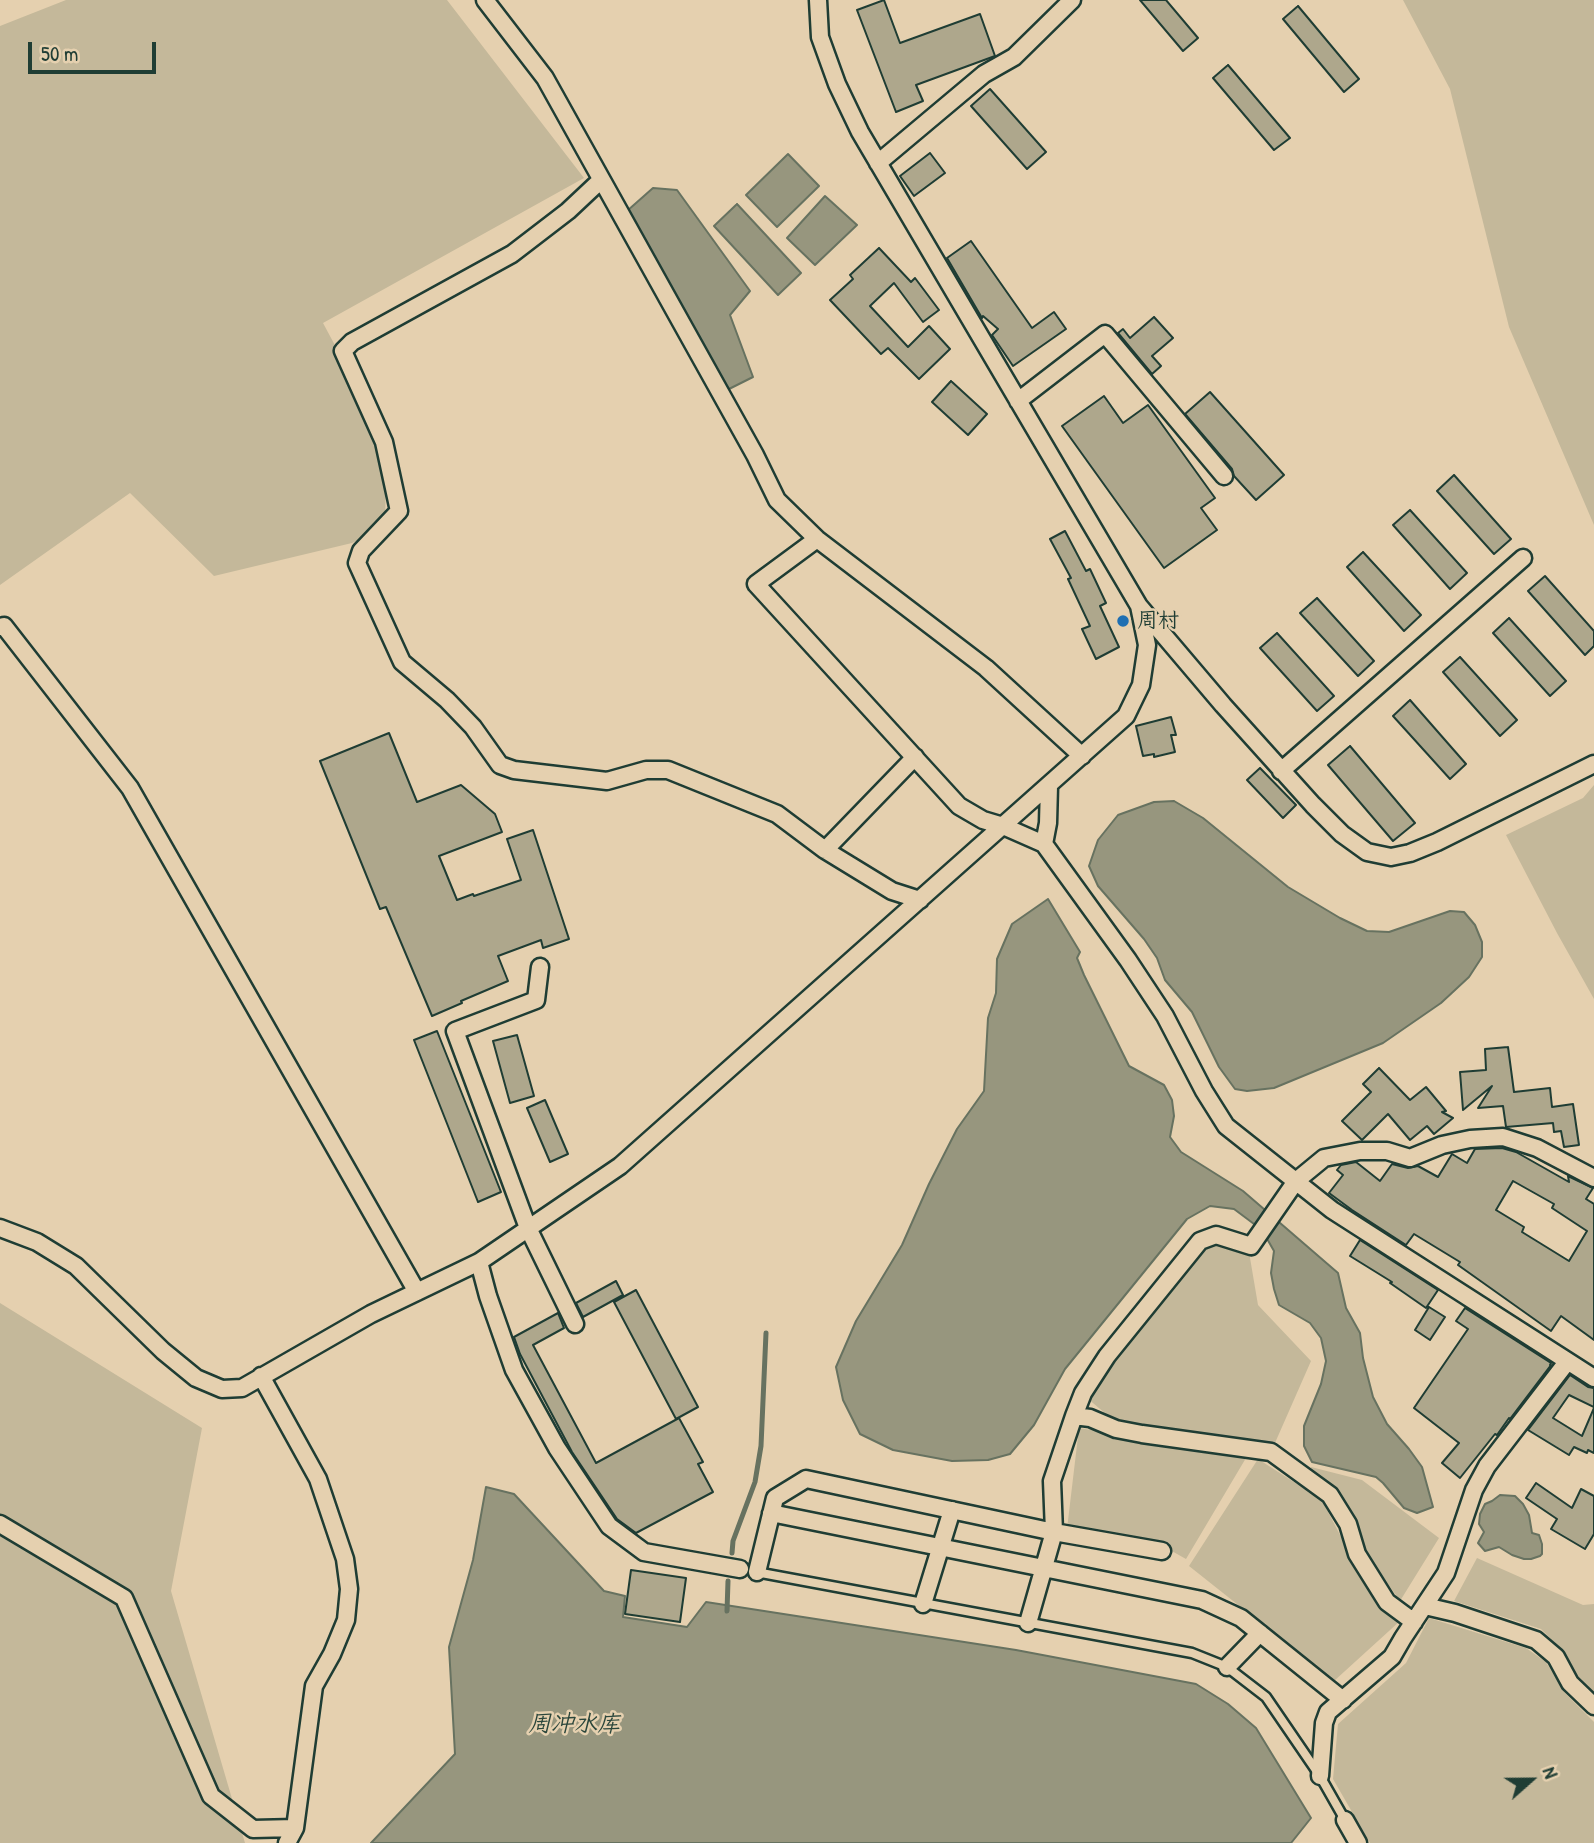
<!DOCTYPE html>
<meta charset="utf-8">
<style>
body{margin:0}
#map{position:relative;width:1594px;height:1843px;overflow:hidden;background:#e5d0af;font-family:"Patrick Hand",sans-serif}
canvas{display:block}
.north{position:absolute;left:1496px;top:1745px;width:70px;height:70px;-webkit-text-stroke:5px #e5d0af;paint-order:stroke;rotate:69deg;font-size:19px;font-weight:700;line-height:28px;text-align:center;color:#1f3d34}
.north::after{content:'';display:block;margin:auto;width:24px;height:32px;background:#1f3d34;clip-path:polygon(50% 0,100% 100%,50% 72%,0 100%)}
.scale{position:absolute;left:28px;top:42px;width:128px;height:32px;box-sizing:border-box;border:4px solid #1f3d34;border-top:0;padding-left:9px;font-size:21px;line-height:24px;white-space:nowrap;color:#1f3d34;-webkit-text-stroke:5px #e5d0af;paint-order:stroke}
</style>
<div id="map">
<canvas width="1594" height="1843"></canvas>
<div class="north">N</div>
<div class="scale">50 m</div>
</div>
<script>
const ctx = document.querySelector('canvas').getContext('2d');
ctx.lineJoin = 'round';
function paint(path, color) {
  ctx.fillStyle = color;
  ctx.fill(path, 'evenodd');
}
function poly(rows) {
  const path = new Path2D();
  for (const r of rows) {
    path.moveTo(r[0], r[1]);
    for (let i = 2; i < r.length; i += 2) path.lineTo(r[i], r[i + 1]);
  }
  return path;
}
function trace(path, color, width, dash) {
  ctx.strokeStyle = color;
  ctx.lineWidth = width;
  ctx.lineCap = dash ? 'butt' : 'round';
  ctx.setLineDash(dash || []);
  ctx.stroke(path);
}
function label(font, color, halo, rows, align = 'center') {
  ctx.font = font + ' "Patrick Hand","LXGW WenKai TC",sans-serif';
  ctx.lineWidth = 5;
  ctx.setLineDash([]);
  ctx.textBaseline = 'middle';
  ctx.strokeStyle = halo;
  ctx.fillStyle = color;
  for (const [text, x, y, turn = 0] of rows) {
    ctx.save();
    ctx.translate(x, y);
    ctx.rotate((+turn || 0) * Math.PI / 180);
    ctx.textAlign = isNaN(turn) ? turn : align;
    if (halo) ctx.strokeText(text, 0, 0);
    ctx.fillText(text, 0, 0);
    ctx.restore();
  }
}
paint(poly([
 [66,0,447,0,584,178,323,323,352,377,386,466,385,528,352,543,214,576,130,493,0,585,0,26],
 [1403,0,1594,0,1594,525,1509,327,1450,89],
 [1594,785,1594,999,1557,933,1506,835,1583,798],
 [1217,1242,1249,1252,1258,1305,1311,1361,1271,1452,1118,1424,1087,1398,1203,1247],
 [0,1303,202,1428,171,1591,245,1843,0,1843],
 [1079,1428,1233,1452,1246,1458,1186,1559,1161,1545,1067,1529],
 [1258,1459,1322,1500,1373,1599,1400,1621,1334,1681,1189,1566],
 [1311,1467,1362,1480,1439,1538,1400,1601,1364,1550,1354,1514,1336,1491,1313,1480],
 [1477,1558,1583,1605,1594,1604,1594,1697,1574,1679,1558,1646,1541,1629,1454,1601],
 [1429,1618,1526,1648,1546,1662,1565,1693,1594,1722,1594,1843,1370,1843,1333,1779,1338,1724,1406,1663]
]), '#c4b89a');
const water = poly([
 [788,154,819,186,777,227,746,195,788,154],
 [653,188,677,190,750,291,730,315,753,377,727,390,627,211,653,188],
 [825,196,857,225,815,265,787,238,825,196],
 [737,204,801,273,778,295,714,226,737,204],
 [1174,801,1203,818,1288,887,1340,918,1367,931,1389,932,1450,911,1464,912,1475,925,1482,942,1482,957,1469,977,1441,1003,1383,1043,1274,1088,1247,1091,1235,1089,1219,1067,1192,1012,1165,980,1157,958,1144,939,1098,886,1089,866,1098,840,1118,815,1154,802,1174,801],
 [1048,899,1080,952,1077,958,1084,975,1129,1066,1164,1085,1172,1100,1174,1116,1170,1137,1181,1152,1243,1191,1338,1273,1346,1308,1360,1333,1363,1358,1373,1397,1387,1424,1409,1449,1422,1467,1433,1507,1417,1513,1404,1508,1383,1483,1376,1477,1312,1462,1304,1446,1304,1426,1321,1384,1326,1361,1321,1338,1310,1323,1279,1305,1274,1289,1271,1273,1274,1251,1262,1230,1234,1209,1210,1206,1187,1219,1065,1369,1034,1425,1010,1454,988,1460,952,1461,893,1450,860,1434,843,1400,836,1367,856,1321,902,1245,929,1184,957,1129,984,1091,988,1018,996,993,997,959,1012,924,1048,899],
 [486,1487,514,1494,604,1591,625,1596,623,1617,687,1627,706,1602,1016,1650,1196,1684,1228,1704,1256,1728,1311,1818,1291,1843,371,1843,455,1754,449,1647,473,1560,486,1487],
 [1500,1495,1515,1496,1523,1504,1529,1515,1532,1533,1539,1535,1542,1544,1542,1554,1540,1556,1531,1559,1524,1559,1512,1555,1499,1547,1485,1551,1478,1543,1484,1532,1479,1524,1480,1514,1485,1504,1492,1501,1500,1495]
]);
paint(water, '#97967e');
trace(water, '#677260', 2);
trace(poly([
 [732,1553,733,1541,755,1482,761,1446,766,1333],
 [727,1611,728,1581]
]), '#677260', 5);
const building = poly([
 [884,0,900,43,980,14,995,56,916,85,923,101,896,112,857,10,884,0],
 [1140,0,1166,0,1198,38,1183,51,1140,0],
 [1298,6,1359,79,1344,92,1283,19,1298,6],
 [1228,65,1290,138,1274,150,1213,78,1228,65],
 [990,89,1046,152,1027,169,971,106,990,89],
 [930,153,945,173,914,196,900,176,930,153],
 [971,241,1032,328,1054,312,1066,329,1013,366,992,335,998,329,983,316,982,318,947,258,971,241],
 [879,248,911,282,915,278,939,310,923,322,894,283,870,306,908,347,929,326,950,349,919,379,888,348,881,354,830,300,853,279,850,275,879,248],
 [1154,317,1173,338,1152,356,1161,366,1152,374,1118,333,1123,329,1130,338,1154,317],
 [951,381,987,414,968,435,932,402,951,381],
 [1210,392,1284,475,1256,500,1234,476,1232,469,1185,414,1210,392],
 [1104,396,1123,423,1148,405,1215,498,1201,508,1217,530,1164,568,1062,426,1104,396],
 [1454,475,1511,539,1494,554,1437,491,1454,475],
 [1410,510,1467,573,1450,589,1393,525,1410,510],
 [1065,531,1086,571,1090,569,1106,603,1100,606,1119,647,1096,659,1082,629,1090,626,1068,579,1071,578,1050,539,1065,531],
 [1363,552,1421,615,1404,631,1347,567,1363,552],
 [1545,576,1594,631,1594,646,1585,655,1528,591,1545,576],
 [1317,598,1374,661,1358,676,1300,613,1317,598],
 [1509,618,1566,681,1550,696,1493,633,1509,618],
 [1277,633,1334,696,1317,711,1260,648,1277,633],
 [1460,657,1517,720,1500,736,1443,672,1460,657],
 [1410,700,1466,764,1450,779,1393,716,1410,700],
 [1171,717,1176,735,1171,735,1175,752,1154,757,1154,754,1143,756,1136,726,1171,717],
 [389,733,417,802,461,785,495,814,502,832,439,856,457,900,473,894,474,896,521,880,507,839,533,830,569,939,543,948,541,940,498,956,508,981,461,1001,462,1003,432,1016,386,907,380,909,320,761,389,733],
 [1350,746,1415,823,1393,841,1328,765,1350,746],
 [1260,768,1296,805,1283,818,1247,780,1260,768],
 [437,1031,501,1192,478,1202,414,1040,437,1031],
 [517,1035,534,1096,510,1103,493,1041,517,1035],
 [1508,1047,1514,1092,1550,1088,1552,1107,1573,1104,1579,1145,1564,1147,1561,1131,1554,1132,1553,1123,1506,1127,1503,1106,1478,1108,1492,1086,1463,1110,1460,1072,1486,1070,1485,1049,1508,1047],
 [1379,1068,1410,1100,1426,1087,1446,1111,1442,1112,1453,1118,1434,1134,1427,1126,1410,1140,1388,1114,1362,1140,1342,1121,1371,1092,1363,1084,1379,1068],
 [545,1100,568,1154,550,1162,527,1108,545,1100],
 [1502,1148,1516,1152,1569,1182,1568,1176,1593,1188,1586,1199,1594,1204,1594,1340,1561,1316,1551,1331,1458,1265,1460,1262,1414,1234,1406,1245,1352,1210,1329,1193,1343,1175,1337,1170,1341,1165,1356,1162,1380,1181,1392,1164,1408,1168,1418,1166,1438,1177,1452,1154,1467,1163,1475,1149,1502,1148],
 [1513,1181,1554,1204,1552,1208,1587,1231,1569,1261,1522,1232,1524,1227,1496,1210,1513,1181],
 [1360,1240,1438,1290,1426,1308,1390,1283,1392,1282,1350,1256,1360,1240],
 [616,1281,623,1295,583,1317,576,1303,616,1281],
 [636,1290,698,1407,676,1419,614,1302,636,1290],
 [1429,1307,1445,1317,1430,1340,1415,1330,1429,1307],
 [1465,1308,1551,1363,1550,1365,1551,1365,1510,1419,1509,1418,1497,1435,1495,1434,1460,1478,1442,1463,1459,1443,1414,1408,1468,1329,1456,1321,1465,1308],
 [558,1313,564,1328,533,1345,596,1463,679,1418,703,1462,698,1464,713,1492,636,1533,617,1519,572,1452,520,1354,514,1337,558,1313],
 [1570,1375,1588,1387,1594,1388,1594,1407,1569,1395,1553,1418,1582,1436,1594,1408,1594,1453,1588,1450,1587,1453,1574,1447,1569,1455,1528,1430,1570,1375],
 [1536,1483,1572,1508,1581,1489,1594,1496,1594,1534,1585,1549,1551,1529,1557,1519,1526,1498,1536,1483],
 [631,1570,686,1578,680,1622,625,1614,631,1570]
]);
paint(building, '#aea78c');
trace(building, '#1f3d34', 2);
const service = poly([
 [756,1572,1192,1653,1227,1667,1266,1697,1320,1776,1345,1820]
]);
const minor = poly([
 [485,0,545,78,755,455,777,500,817,539,986,668,1082,756],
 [818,0,820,37,837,84,860,132,1139,606,1223,705,1313,805,1342,834,1367,852,1391,857,1410,853,1437,842,1594,764],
 [878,163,984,74,1014,57,1072,0],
 [601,180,568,211,512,254,352,342,343,351,384,442,399,511,361,551,357,563,402,662,447,700,473,727,500,765,514,770,607,781,646,770,668,770,777,814,825,850],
 [1018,401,1105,334,1224,476],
 [817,539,756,584,959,806,983,820,1003,826,1044,844,1048,823,1049,786],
 [0,627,4,626,130,788,417,1292],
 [915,757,825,850,892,891,920,900],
 [1281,771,1523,558],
 [1044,844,1128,960,1165,1016,1204,1091,1226,1126,1332,1210,1594,1378],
 [540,967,536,1000,455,1031,528,1228,575,1324],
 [0,1228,37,1242,76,1266,163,1351,196,1378,222,1389,242,1388,371,1314,479,1262,620,1166,1126,716,1141,685,1147,645,1139,606],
 [479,1262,488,1296,514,1370,557,1448,609,1526,644,1552,740,1569],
 [261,1376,318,1479,345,1559,349,1589,346,1620,332,1654,314,1686,295,1828,287,1843],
 [1074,1416,1083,1393,1107,1356,1200,1241,1216,1235,1251,1246,1296,1181,1324,1158,1360,1151,1387,1151,1410,1158,1442,1145,1470,1139,1503,1137,1537,1148,1594,1178],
 [771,1513,1202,1600,1241,1618,1343,1700],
 [0,1524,124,1598,211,1796,253,1829,295,1828],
 [757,1572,775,1498,806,1479,1054,1532,1162,1551],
 [923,1604,952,1510],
 [1425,1606,1455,1613,1536,1640,1556,1657,1570,1683,1594,1706],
 [1028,1623,1054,1532,1052,1481,1074,1416,1090,1418,1116,1429,1142,1434,1271,1452,1330,1495,1348,1524,1357,1554,1387,1602,1414,1622],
 [1227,1667,1260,1633],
 [1320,1776,1324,1723,1328,1712,1392,1657,1403,1638,1446,1573,1474,1490,1487,1466,1567,1362],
 [1345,1820,1358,1843]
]);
trace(service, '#1f3d34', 13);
trace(minor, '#1f3d34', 21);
trace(service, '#e5d0af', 8);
trace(minor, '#e5d0af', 16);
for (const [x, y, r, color] of [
 [1123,621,7,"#1f6fb2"]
]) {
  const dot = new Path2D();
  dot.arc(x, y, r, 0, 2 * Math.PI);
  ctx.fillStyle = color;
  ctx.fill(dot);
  trace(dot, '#e5d0af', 2.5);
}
label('21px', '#1f3d34', '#e5d0af', [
 ["周村",1137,621]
], 'left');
label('italic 23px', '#2b463b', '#e5d0af', [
 ["周冲水库",574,1725]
]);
</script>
